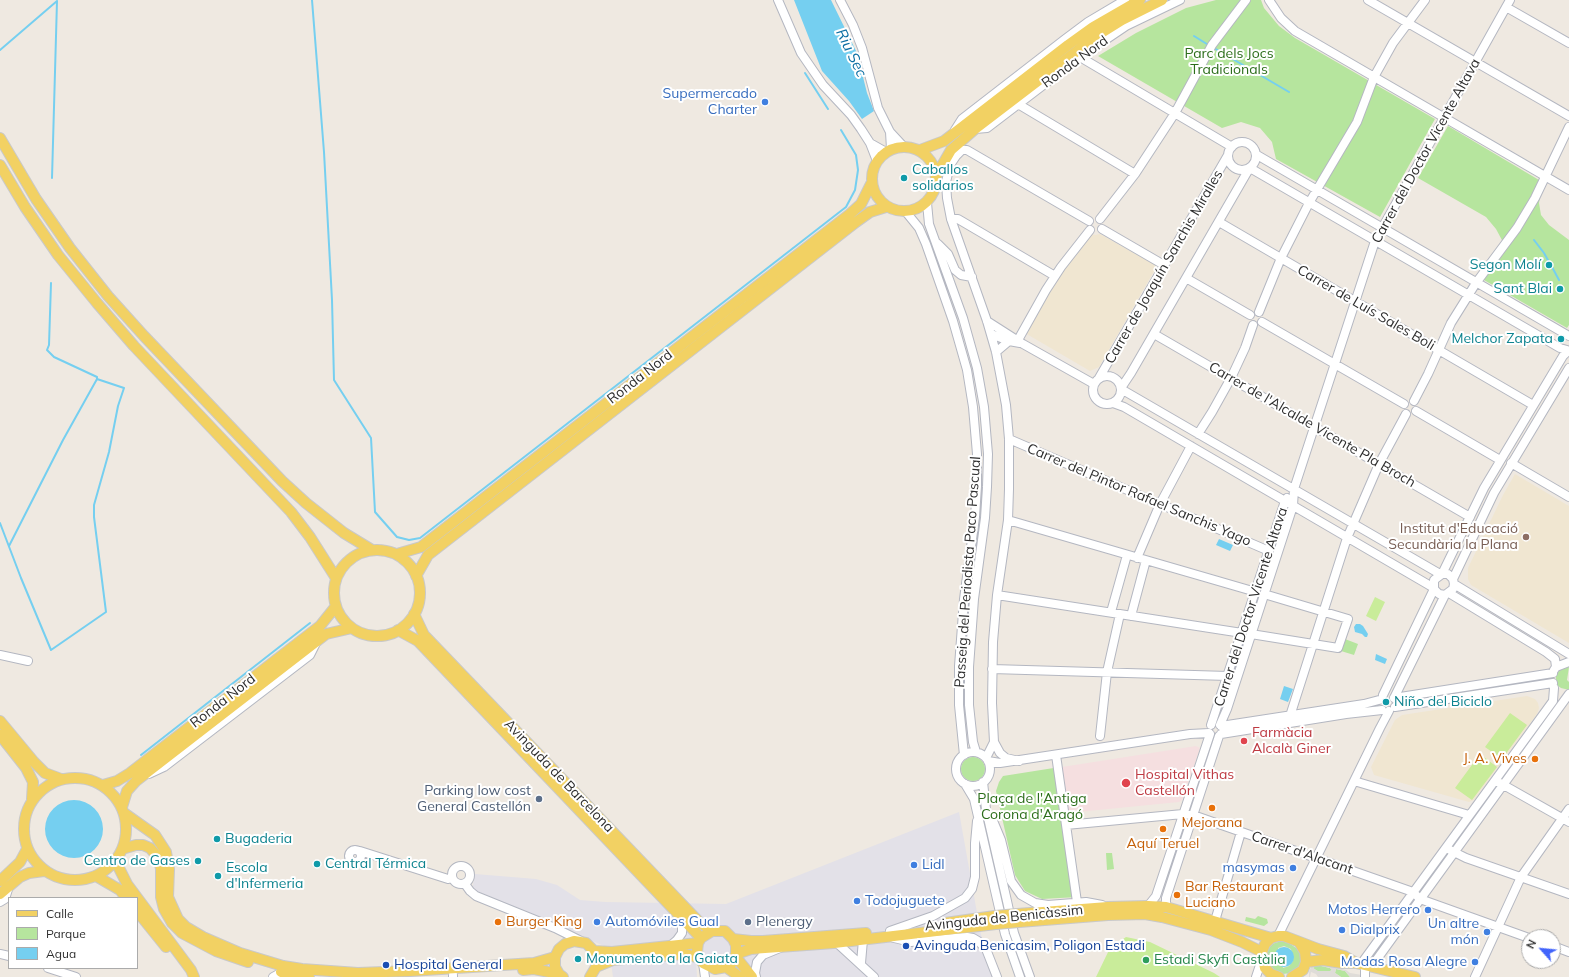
<!DOCTYPE html>
<meta charset="utf-8">
<style>
body{margin:0}
#map{position:relative;width:1569px;height:977px;overflow:hidden;background:#efe9e1;font-family:Mulish,sans-serif}
canvas{display:block}
.legend{position:absolute;left:8px;top:897px;width:130px;height:72px;box-sizing:border-box;background:#fff;border:1px solid #ababab;margin:0;padding:5px 7px;list-style:none;font-size:12px;color:#2e2e2e}
.legend li{display:flex;align-items:center;gap:8px;height:20px}
.legend b{width:20px;border:1px solid #ababab}
.north{position:absolute;left:1521px;top:929px;width:40px;height:40px;box-sizing:border-box;background:#fff;border:1px solid #ababab;border-radius:50%;rotate:297deg;font-size:11px;font-weight:700;line-height:16px;text-align:center;color:#2e2e2e}
.north::after{content:'';display:block;margin:auto;width:14px;height:18px;background:#4264fb;clip-path:polygon(50% 0,100% 100%,50% 72%,0 100%)}
</style>
<div id="map">
<canvas width="1569" height="977"></canvas>
<ul class="legend">
<li><b style="height:5px;background:#f2d163"></b>Calle</li>
<li><b style="height:11px;background:#b6e59e"></b>Parque</li>
<li><b style="height:11px;background:#75cff0"></b>Agua</li>
</ul>
<div class="north">N</div>
</div>
<script>
const ctx = document.querySelector('canvas').getContext('2d');
ctx.lineJoin = 'round';
function paint(path, color) {
  ctx.fillStyle = color;
  ctx.fill(path, 'evenodd');
}
function poly(rows) {
  const path = new Path2D();
  for (const r of rows) {
    if (r.length === 3) {
      path.moveTo(r[0] + r[2], r[1]);
      path.arc(r[0], r[1], r[2], 0, 2 * Math.PI);
      continue;
    }
    path.moveTo(r[0], r[1]);
    for (let i = 2; i < r.length; i += 2) path.lineTo(r[i], r[i + 1]);
  }
  return path;
}
function trace(path, color, width, dash) {
  ctx.strokeStyle = color;
  ctx.lineWidth = width;
  ctx.lineCap = dash ? 'butt' : 'round';
  ctx.setLineDash(dash || []);
  ctx.stroke(path);
}
function label(font, color, halo, rows, align = 'center') {
  ctx.font = font + ' Mulish,sans-serif';
  ctx.lineWidth = 4;
  ctx.setLineDash([]);
  ctx.textBaseline = 'middle';
  ctx.strokeStyle = halo;
  ctx.fillStyle = color;
  for (const [text, x, y, turn = 0] of rows) {
    ctx.save();
    ctx.translate(x, y);
    ctx.rotate((+turn || 0) * Math.PI / 180);
    ctx.textAlign = isNaN(turn) ? turn : align;
    if (halo) ctx.strokeText(text, 0, 0);
    ctx.fillText(text, 0, 0);
    ctx.restore();
  }
}
paint(poly([
 [959,812,981,935,1000,977,757,977,735,954,696,958,697,977,613,977,609,948,472,890,475,874,536,879,557,885,580,900,605,902,726,904]
]), '#e3e1e8');
paint(poly([
 [1089,233,1095,235,1100,234,1157,266,1099,367,1090,371,1025,333,1038,308],
 [1515,474,1569,506,1569,643,1471,585,1468,579,1468,568,1503,495],
 [1527,696,1535,699,1538,703,1539,708,1537,714,1474,800,1469,802,1374,775,1371,767,1395,720,1402,715]
]), '#f0e6d1');
paint(poly([
 [1196,746,1200,748,1182,800,1179,802,1068,813,1062,767]
]), '#f5dfe0');
paint(poly([
 [1216,0,1261,0,1264,8,1279,26,1295,38,1435,119,1380,217,1276,159,1272,142,1260,128,1241,122,1222,128,1098,56,1136,33,1186,8],
 [1448,126,1544,183,1541,191,1539,203,1541,215,1549,225,1569,240,1569,325,1567,328,1477,276,1503,242,1496,229,1486,217,1418,178],
 [1345,639,1358,644,1354,655,1341,651],
 [1569,667,1567,680,1569,682,1569,690,1561,688,1557,685,1556,679,1556,675,1560,670],
 [973,769,12],
 [1060,767,1078,897,1042,899,1025,891,1015,875,996,791,999,782,1003,776],
 [1106,853,1112,853,1114,869,1107,870],
 [1258,916,1267,919,1268,923,1264,926,1245,921,1246,917,1255,919],
 [1281,941,1289,943,1296,948,1301,954,1302,961,1299,968,1291,973,1283,974,1275,971,1268,966,1266,950,1272,944],
 [1284,946,1291,949,1293,961,1289,966,1283,968,1278,948],
 [1317,965,1330,968,1332,970,1330,971,1317,971,1313,968],
 [1336,969,1345,971,1350,977,1341,977,1335,973]
]), '#b6e59e');
paint(poly([
 [1375,597,1385,602,1376,621,1366,616],
 [1510,713,1527,725,1502,759,1485,747],
 [1480,754,1497,767,1472,800,1455,788],
 [1126,937,1150,942,1214,973,1220,977,1096,977,1110,948]
]), '#c9ec9a');
paint(poly([
 [1321,964,1346,970,1350,973,1362,975,1363,977,1350,977,1345,971,1336,969,1335,973,1341,977,1318,977,1316,974,1311,972,1310,977,1309,977,1309,972,1311,967],
 [1317,965,1330,968,1332,970,1330,971,1318,971,1313,968]
]), '#dfdcd8');
paint(poly([
 [794,0,831,0,857,53,867,93,874,111,862,119,849,101,822,71],
 [1219,539,1233,545,1230,551,1216,545],
 [1356,624,1360,624,1363,626,1368,634,1367,637,1365,637,1362,634,1355,632,1354,627],
 [1376,654,1387,659,1385,664,1375,660],
 [1284,686,1293,689,1288,702,1280,699],
 [74,829,29],
 [1284,957,10]
]), '#75cff0');
trace(poly([
 [312,0,324,152,332,300,334,380,371,438,375,512,397,537,409,540,420,538,846,207,855,190,858,170,856,155,841,130],
 [1194,36,1210,46],
 [1214,48,1289,92],
 [0,50,57,1],
 [805,73,828,109],
 [52,178,57,1],
 [1534,240,1544,253,1549,262],
 [1552,267,1559,280],
 [0,523,21,578,51,650,106,612,94,517,94,505,109,452,118,406,124,388,97,379,97,377,54,357,47,350,49,345,51,283],
 [9,546,63,440,97,379],
 [141,755,310,623]
]), '#75cff0', 2);
const minor = poly([
 [778,0,801,53,823,85,851,115,861,129,870,143,877,161],
 [840,0,853,25,862,48,878,108,890,132,903,146],
 [1269,0,1281,18,1295,31,1569,190],
 [1368,0,1569,116],
 [1506,7,1569,43],
 [1080,57,1232,147],
 [1018,104,1135,174],
 [975,129,987,128,1080,57,1126,26,1180,0],
 [955,130,962,119,1064,40,1088,22,1125,0],
 [890,132,891,149],
 [1242,156,14],
 [870,143,886,152],
 [1257,155,1569,336],
 [1250,168,1560,348,1567,350],
 [927,203,929,224,963,318,977,368,984,407,988,454,987,487,985,518,974,599,969,667,969,705,973,742,976,752],
 [906,212,919,228,926,244,953,321,967,370,973,407,977,454,977,486,975,517,964,599,959,666,959,705,964,755],
 [951,219,958,219,1055,276],
 [1100,219,1135,174,1175,113,1212,45,1246,0],
 [1219,222,1533,405],
 [1102,229,1164,265],
 [938,244,948,254,955,270,961,275,972,277],
 [1186,278,1250,315],
 [1259,312,1281,258,1309,203,1357,122,1374,77,1393,43,1425,0],
 [987,321,1023,344,1094,384],
 [1262,322,1404,404],
 [991,334,1009,341],
 [1154,334,1470,517],
 [1018,340,1046,290,1061,267,1090,230],
 [996,352,1009,341,1020,343],
 [1107,390,14],
 [1099,378,1228,155],
 [1121,388,1131,373,1249,169],
 [1121,389,1440,574],
 [1414,401,1428,374,1451,323,1476,283,1517,228,1535,198,1569,127],
 [1113,403,1124,407,1434,588],
 [1416,411,1500,460],
 [1198,434,1212,412,1231,378,1245,348,1253,325],
 [1009,439,1269,551],
 [1511,463,1569,497],
 [1008,520,1256,592],
 [1137,558,1160,504,1191,446],
 [1442,574,1448,574,1453,579,1454,584,1453,589,1445,595,1439,594,1434,589,1434,580,1442,574,1484,488,1563,356,1568,351],
 [1453,579,1494,493,1569,368],
 [1454,584,1569,654],
 [1449,593,1546,652,1555,659,1556,667],
 [997,595,1242,633],
 [1111,612,1127,555],
 [1131,616,1146,560],
 [1251,634,1338,648,1348,619,1264,594],
 [0,655,28,661],
 [992,669,1228,676],
 [1554,670,1556,667,1569,662],
 [1383,695,1434,589],
 [1394,698,1553,673],
 [1394,698,1445,595],
 [1395,707,1553,683],
 [1290,716,1347,538,1379,464,1406,414],
 [1211,725,1285,501,1287,498],
 [1220,725,1227,709,1293,506,1294,489,1375,241,1510,0],
 [1221,726,1364,704,1379,700],
 [1221,734,1346,714,1382,710],
 [1100,736,1107,672,1120,614],
 [973,769,17],
 [1056,755,1077,902],
 [986,758,994,742],
 [988,761,1000,763,1190,734,1209,733],
 [1019,761,1006,758,1000,753,994,742,992,703,993,642,997,595,1008,520,1009,489,1009,439,1006,405,996,352,987,321,951,219,947,198,946,182,950,165,956,156,962,150,967,150,1089,221],
 [149,774,164,767,310,655,316,643],
 [1354,781,1469,815],
 [983,782,986,809,1007,901,1014,933,1030,977],
 [1500,783,1569,822],
 [965,784,974,799,1005,934,1020,977],
 [991,816,1001,840,1011,881,1021,895,1035,903,1048,905,1086,902,1102,905],
 [1066,825,1183,814,1193,815,1413,892,1420,899,1529,938],
 [355,856,6],
 [1450,850,1466,858,1569,894],
 [360,851,448,879,451,878],
 [461,875,9],
 [465,884,470,891,476,896,555,928,581,941],
 [0,902,5,899,9,886],
 [1148,906,1156,896,1210,734],
 [1166,907,1166,898,1219,736],
 [1215,921,1241,832],
 [890,931,933,916,965,898,972,889,975,877,975,843,977,821],
 [1278,936,1380,728,1389,711],
 [894,938,911,942,967,937,973,938,978,941,986,949,997,977],
 [837,943,874,977],
 [670,946,677,940,682,933,682,925,680,915],
 [1553,946,1569,952],
 [0,954,9,956],
 [703,963,705,977],
 [861,963,863,940],
 [1361,964,1553,701,1554,688],
 [1365,965,1365,977],
 [1372,966,1569,694],
 [48,968,76,977],
 [453,975,453,977],
 [273,977,282,972,283,977],
 [756,977,755,973,757,962,763,955,780,948],
 [1256,977,1262,959],
 [1475,977,1521,877,1569,809]
]);
const major = poly([
 [0,138,36,199,70,248,108,296,144,336,282,481,306,503,344,533,372,550],
 [904,179,32],
 [920,150,944,141,1068,45,1093,27,1140,0],
 [0,165,25,207,58,255,97,303,134,346,291,512,310,537,336,578],
 [936,176,951,150,975,129,1098,35,1122,20,1162,0],
 [377,593,43],
 [397,554,421,547,850,214,861,204,871,184],
 [416,576,428,555,856,222,870,212,886,207],
 [414,614,424,635,699,922,712,931],
 [398,630,418,641,701,938],
 [0,721,34,762,45,773,61,779],
 [0,735,26,768,33,782,32,799],
 [75,829,51],
 [103,785,117,781,130,773,320,626,336,606],
 [122,807,127,791,136,781,326,634,352,628],
 [124,813,155,835,166,852,169,869,168,897,178,919,186,927,203,937,240,953,283,966,302,969,358,973,410,971,534,963,555,957],
 [122,849,136,845,143,845,150,848,157,856,161,868,161,897,164,909,172,923,182,933,216,951,248,962],
 [115,860,127,884,191,970,194,977],
 [96,876,120,890,126,898],
 [0,881,20,862,27,849],
 [0,894,20,877,29,873,44,871],
 [137,911,166,947],
 [1017,914,1108,907,1148,906,1166,907,1271,938],
 [1019,922,1108,915,1145,914,1162,917,1211,930,1242,942,1262,952],
 [945,923,995,916],
 [733,939,751,941,763,941,866,933],
 [594,951,612,952,698,943],
 [1306,962,1323,960,1342,963,1356,963,1415,977],
 [596,967,613,960,685,954,699,958],
 [726,967,740,977],
 [523,970,534,969,559,974],
 [281,972,309,977],
 [563,977,559,974,555,967,555,957,559,949,565,944,574,941,586,943,594,951,597,959,596,967,590,977],
 [752,977,735,956,731,964,726,967,715,969,703,963,699,958,697,951,698,943,701,938,712,931,725,931,733,939,736,945,736,954,751,949,834,943,996,924],
 [1279,977,1271,974,1265,968,1262,952,1265,944,1271,938,1278,936,1284,936,1318,949,1344,956,1356,963],
 [1292,977,1303,970,1306,962,1305,952,1299,942]
]);
trace(minor, '#b4b7c1', 10);
trace(major, '#c9c9c9', 12);
trace(minor, '#fff', 8);
trace(major, '#f2d163', 10);
const majorBridge = poly([
 [995,916,1017,914],
 [996,924,1019,922]
]);
trace(majorBridge, '#c9c9c9', 12, []);
trace(majorBridge, '#f2d163', 10);
for (const [x, y, r, color] of [
 [765,102,4,"#3f7fe0"],
 [904,178,4,"#0f9aa8"],
 [1549,265,4,"#0f9aa8"],
 [1560,289,4,"#0f9aa8"],
 [1561,339,4,"#0f9aa8"],
 [1526,537,4,"#8d6e63"],
 [1386,702,4,"#0f9aa8"],
 [1244,741,4,"#e0444e"],
 [1535,759,4,"#e8710a"],
 [1126,783,5,"#e0444e"],
 [539,799,4,"#5c6f8a"],
 [1212,808,4,"#e8710a"],
 [1163,829,4,"#e8710a"],
 [217,839,4,"#0f9aa8"],
 [198,861,4,"#0f9aa8"],
 [317,864,4,"#0f9aa8"],
 [914,865,4,"#3f7fe0"],
 [1293,868,4,"#3f7fe0"],
 [218,876,4,"#0f9aa8"],
 [1177,895,4,"#e8710a"],
 [857,901,4,"#3f7fe0"],
 [1428,910,4,"#3f7fe0"],
 [498,922,4,"#e8710a"],
 [597,922,4,"#3f7fe0"],
 [748,922,4,"#5c6f8a"],
 [1342,930,4,"#3f7fe0"],
 [1487,932,4,"#3f7fe0"],
 [906,946,4,"#1a4fb4"],
 [578,959,4,"#0f9aa8"],
 [1146,960,4,"#2e9e5b"],
 [1475,962,4,"#3f7fe0"],
 [386,965,4,"#1a4fb4"]
]) {
  const dot = new Path2D();
  dot.arc(x, y, r, 0, 2 * Math.PI);
  ctx.fillStyle = color;
  ctx.fill(dot);
  trace(dot, '#fff', 1.5);
}
label('14px', '#2c6e1b', '#fff', [
 ["Parc dels Jocs",1229,54],
 ["Tradicionals",1229,70],
 ["Plaça de l'Antiga",1032,799],
 ["Corona d'Aragó",1032,815]
]);
label('14px', '#2e2e2e', '#fff', [
 ["Ronda Nord",1075,62,-36],
 ["Carrer del Doctor Vicente Altava",1426,151,-61],
 ["Carrer de Joaquín Sanchis Miralles",1164,267,-60],
 ["Carrer de Luís Sales Boli",1366,308,30],
 ["Ronda Nord",640,377,-38],
 ["Carrer de l'Alcalde Vicente Pla Broch",1312,425,30],
 ["Carrer del Pintor Rafael Sanchis Yago",1139,495,23],
 ["Passeig del Periodista Paco Pascual",968,572,-86],
 ["Carrer del Doctor Vicente Altava",1251,607,-72],
 ["Ronda Nord",223,701,-38],
 ["Avinguda de Barcelona",559,776,46],
 ["Carrer d'Alacant",1302,853,19],
 ["Avinguda de Benicàssim",1004,918,-6]
]);
label('14px', '#366cbe', '#fff', [
 ["Supermercado",757,94],
 ["Charter",757,110],
 ["Lidl",922,865,"left"],
 ["masymas",1285,868],
 ["Todojuguete",865,901,"left"],
 ["Motos Herrero",1420,910],
 ["Automóviles Gual",605,922,"left"],
 ["Un altre",1479,924],
 ["món",1479,940],
 ["Dialprix",1350,930,"left"],
 ["Modas Rosa Alegre",1467,962]
], 'right');
label('14px', '#0d838f', '#fff', [
 ["Caballos",912,170],
 ["solidarios",912,186],
 ["Segon Molí",1541,265,"right"],
 ["Sant Blai",1552,289,"right"],
 ["Melchor Zapata",1553,339,"right"],
 ["Niño del Biciclo",1394,702],
 ["Bugaderia",225,839],
 ["Centro de Gases",190,861,"right"],
 ["Central Térmica",325,864],
 ["Escola",226,868],
 ["d'Infermeria",226,884],
 ["Monumento a la Gaiata",586,959]
], 'left');
label('14px', '#785e54', '#fff', [
 ["Institut d'Educació",1518,529],
 ["Secundària la Plana",1518,545]
], 'right');
label('14px', '#be3a42', '#fff', [
 ["Farmàcia",1252,733],
 ["Alcalà Giner",1252,749],
 ["Hospital Vithas",1135,775],
 ["Castellón",1135,791]
], 'left');
label('14px', '#c56008', '#fff', [
 ["J. A. Vives",1527,759,"right"],
 ["Mejorana",1212,823],
 ["Aquí Teruel",1163,844],
 ["Bar Restaurant",1185,887,"left"],
 ["Luciano",1185,903,"left"],
 ["Burger King",506,922,"left"]
]);
label('14px', '#4e5e75', '#fff', [
 ["Parking low cost",531,791],
 ["General Castellón",531,807],
 ["Plenergy",756,922,"left"]
], 'right');
label('14px', '#164399', '#fff', [
 ["Avinguda Benicasim, Poligon Estadi",914,946],
 ["Hospital General",394,965]
], 'left');
label('14px', '#27864d', '#fff', [
 ["Estadi Skyfi Castàlia",1154,960]
], 'left');
label('italic 15px', '#0d6fa3', '#fff', [
 ["Riu Sec",851,53,64]
]);
</script>
